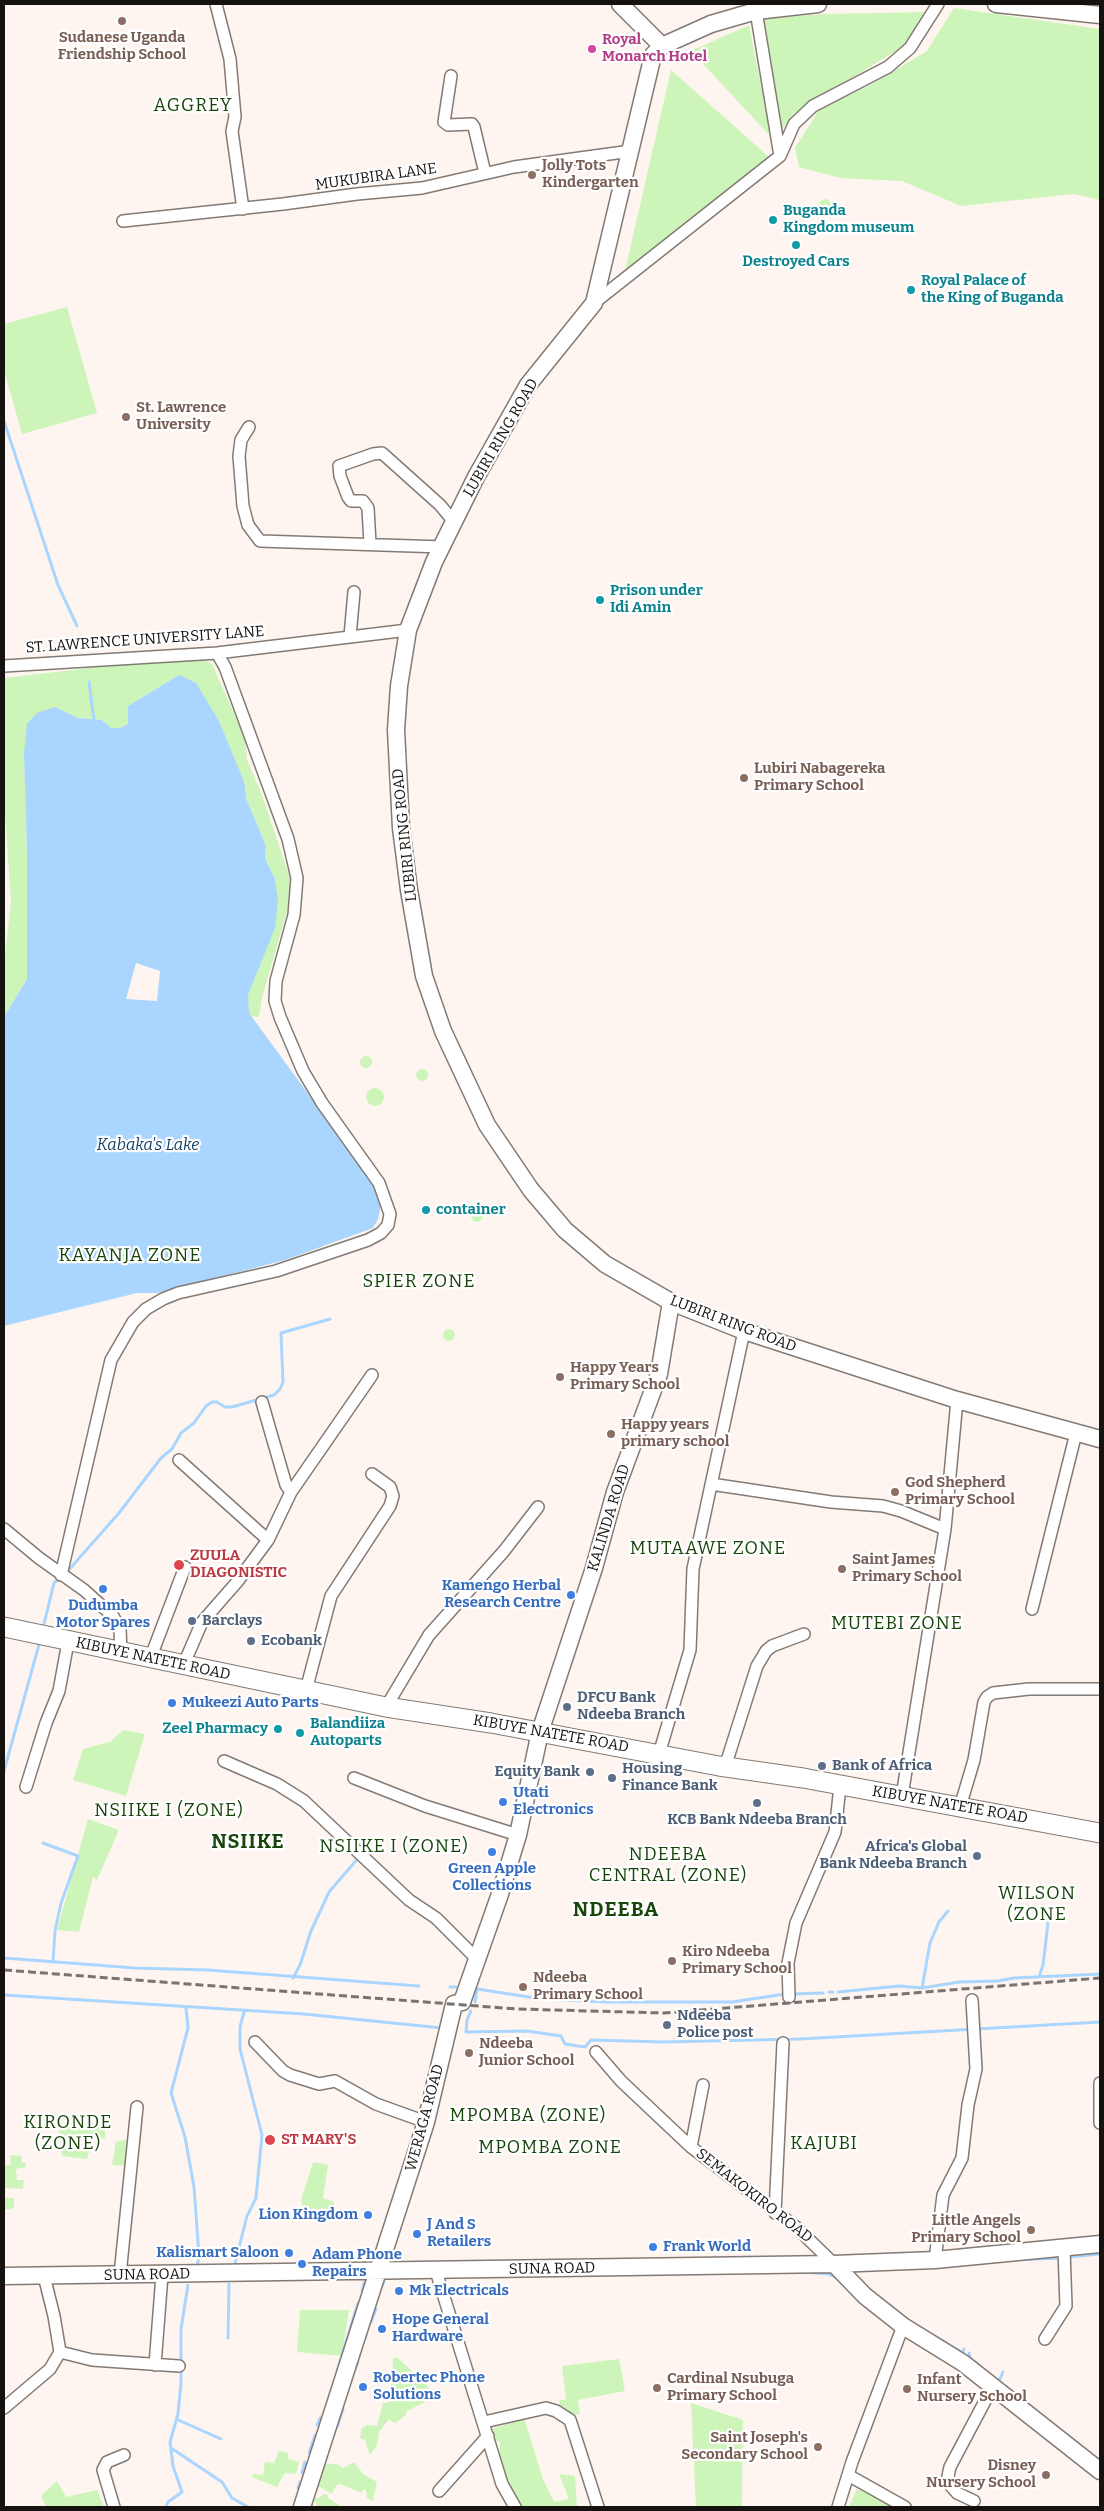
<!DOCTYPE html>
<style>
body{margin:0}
#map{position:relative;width:1104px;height:2511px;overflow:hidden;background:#fef5f0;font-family:Bitter,serif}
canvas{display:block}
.frame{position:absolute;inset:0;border:5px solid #161210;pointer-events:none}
</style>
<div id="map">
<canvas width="1104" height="2511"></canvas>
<div class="frame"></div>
</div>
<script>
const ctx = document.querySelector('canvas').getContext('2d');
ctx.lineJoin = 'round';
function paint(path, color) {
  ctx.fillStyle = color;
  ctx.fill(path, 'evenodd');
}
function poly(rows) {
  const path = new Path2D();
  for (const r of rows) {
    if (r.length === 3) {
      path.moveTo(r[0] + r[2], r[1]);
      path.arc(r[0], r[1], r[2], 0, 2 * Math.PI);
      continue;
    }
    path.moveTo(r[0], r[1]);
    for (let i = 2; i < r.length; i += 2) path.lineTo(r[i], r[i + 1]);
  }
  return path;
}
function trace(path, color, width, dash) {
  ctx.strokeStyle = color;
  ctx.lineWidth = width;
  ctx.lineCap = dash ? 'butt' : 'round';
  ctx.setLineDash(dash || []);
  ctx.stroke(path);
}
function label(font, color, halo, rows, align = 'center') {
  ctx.font = font + ' Bitter,serif';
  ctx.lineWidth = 4.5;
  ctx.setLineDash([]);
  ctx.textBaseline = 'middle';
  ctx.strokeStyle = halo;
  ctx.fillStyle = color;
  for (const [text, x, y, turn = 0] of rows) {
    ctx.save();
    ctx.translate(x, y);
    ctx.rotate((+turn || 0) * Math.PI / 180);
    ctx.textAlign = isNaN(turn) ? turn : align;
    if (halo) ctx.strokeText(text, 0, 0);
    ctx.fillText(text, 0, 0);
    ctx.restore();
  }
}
paint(poly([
 [954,8,1100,29,1100,200,1074,194,961,206,902,181,840,178,799,167,795,148,819,110,872,84,927,51],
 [927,12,915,34,899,49,794,113,782,129,762,21,770,18,824,14],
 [749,25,771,137,691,51],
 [671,70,769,157,624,275],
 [825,205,6],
 [67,307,97,413,22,434,4,370,4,324],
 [203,659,212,664,245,738,247,760,262,795,290,878,288,908,262,998,259,1017,240,1016,275,879,265,858,266,846,246,798,245,783,179,675,128,706,128,724,120,728,111,728,102,720,78,718,55,707,24,754,27,852,27,979,4,1017,4,964,11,902,4,798,4,678,124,664],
 [366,1062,6],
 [422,1075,6],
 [375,1097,9],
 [477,1216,6],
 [449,1335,6],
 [123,1730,145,1734,126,1796,73,1780,83,1749,110,1742],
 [88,1819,119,1830,97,1880,93,1877,79,1932,57,1930],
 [68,2121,79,2127,85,2127,91,2122,105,2128,105,2138,78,2140,78,2148,90,2148,87,2159,62,2156,59,2128,66,2127],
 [128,2140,126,2166,112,2165,116,2141],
 [10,2155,22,2156,21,2162,26,2163,26,2167,16,2169,17,2180,24,2180,23,2189,4,2188,5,2165,11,2165],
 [313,2162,328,2165,323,2198,334,2202,334,2208,305,2215,301,2200],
 [4,2198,14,2198,14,2208,4,2210],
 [300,2310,349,2310,342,2356,297,2352],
 [397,2357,414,2373,418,2368,429,2389,429,2400,407,2411,406,2415,395,2423,389,2419,379,2432,377,2445,370,2455,365,2440,360,2438,362,2428,367,2425,377,2426,383,2403,387,2403,390,2399,393,2359],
 [619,2359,625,2391,578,2400,580,2414,562,2416,559,2400,566,2400,562,2366],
 [691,2403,743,2420,742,2507,696,2507],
 [524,2418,543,2479,554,2502,569,2499,559,2474,575,2476,577,2507,520,2507,508,2488,495,2450,500,2449,500,2442,493,2439,492,2429],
 [279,2451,289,2453,287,2458,299,2462,296,2474,285,2473,277,2487,252,2477,253,2474,263,2475,265,2462,274,2463],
 [354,2462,363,2474,377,2482,373,2501,367,2498,366,2490,363,2489,362,2493,340,2484,336,2486,332,2494,318,2486,316,2474,319,2464,337,2464,343,2468],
 [57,2481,66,2497,97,2490,104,2507,46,2507,41,2496],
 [857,2489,900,2507,849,2507],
 [324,2494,328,2495,328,2498,342,2507,318,2507,313,2498,318,2498]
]), '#cef5b9');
paint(poly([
 [179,675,196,683,219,721,245,784,246,798,266,846,265,858,275,879,278,901,275,928,248,995,249,1013,383,1196,378,1219,373,1228,285,1260,158,1293,137,1293,4,1326,4,1017,27,979,27,852,24,754,27,724,37,713,55,707,78,718,102,720,111,728,120,728,128,724,128,706],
 [136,963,160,971,157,1001,126,999]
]), '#a9d5fe');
trace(poly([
 [4,421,58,585,77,626],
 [89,682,94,720],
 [66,1573,119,1513,161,1458,172,1449,181,1433,194,1423,206,1406,212,1402,217,1402,225,1407,232,1407,274,1395,280,1389,283,1382,281,1333,330,1319],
 [43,1628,54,1583,60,1578],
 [4,1771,40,1641],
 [43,1843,78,1856,61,1903,55,1931,53,1962],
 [4,1958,135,1968,208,1970,419,1986],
 [1039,1977,1043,1965,1048,1923],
 [293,1978,300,1965,311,1931,329,1892,360,1856],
 [450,1987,456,1987],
 [922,1988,930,1943,939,1922,948,1911],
 [829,1992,833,1992],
 [838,1992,899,1986,922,1988,959,1982,998,1981,1014,1978,1100,1974],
 [791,1994,823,1993],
 [4,1995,304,2014,442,2028],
 [475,2002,477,1989,542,1999,608,2002,732,2002,785,1994],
 [186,2008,188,2028,171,2093,185,2137,194,2187,199,2256,197,2267],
 [471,2011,467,2020,466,2032,527,2031,561,2036,565,2044,585,2047,591,2040,663,2042,800,2039,1100,2022],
 [1070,2257,1100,2254],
 [1013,2260,1061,2258],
 [390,2264,392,2252],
 [234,2267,247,2216,256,2198,262,2135,240,2049,240,2027,244,2012],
 [801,2272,828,2274,837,2278],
 [382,2286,385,2277],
 [362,2291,364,2283],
 [371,2322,376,2309],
 [931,2334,963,2353,964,2349],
 [365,2337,366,2334],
 [228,2338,229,2284],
 [361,2350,362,2346],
 [969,2353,970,2359,977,2363],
 [355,2369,358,2362],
 [337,2372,358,2303],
 [997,2380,1000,2379,1003,2372],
 [176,2419,221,2439],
 [317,2425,320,2418],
 [337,2427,343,2409],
 [171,2448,222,2482,232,2498,248,2507],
 [309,2453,315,2435],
 [302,2473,305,2462],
 [298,2488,300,2482],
 [166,2507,168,2502,182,2492,173,2466,170,2442,178,2414,181,2383,181,2329,188,2285]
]), '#a9d5fe', 3);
const street = poly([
 [216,4,230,59,235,117,232,131,243,209],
 [756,11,780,156],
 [451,76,444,122,448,125,472,124,474,127,485,173],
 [123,221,283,204,357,194,422,188,514,167,631,151],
 [594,303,780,156,794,124,813,106,888,67,910,48,938,4],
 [249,427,241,440,239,456,243,506,248,525,260,541,443,547],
 [370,544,368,508,363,501,351,501,348,497,340,476,339,466,373,454,382,453,440,505,455,523],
 [350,636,354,592],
 [4,666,217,653,408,630],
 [262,1402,286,1485,291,1492],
 [179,1460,268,1540],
 [711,1484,831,1502,883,1506,901,1511,945,1529],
 [4,1529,39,1558,84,1590,113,1616,120,1629,121,1653],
 [61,1575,111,1360,133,1322,146,1309,163,1299,178,1293,276,1271,368,1240,381,1233,388,1225,390,1214,379,1183,322,1103,303,1071,280,1017,275,1001,276,981,294,915,297,878,288,839,225,667,217,653],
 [1032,1609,1076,1433],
 [150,1659,185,1567],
 [183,1666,202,1622,237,1582,268,1540,291,1492,372,1375],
 [306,1690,331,1596,390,1506,393,1496,390,1487,372,1474],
 [386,1707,429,1635,504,1551,538,1507],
 [659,1754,690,1650,693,1569,744,1331],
 [224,1761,277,1784,304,1801,409,1900,436,1918,477,1959],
 [725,1767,757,1666,766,1651,772,1646,804,1634],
 [354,1778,425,1806,518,1835],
 [26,1787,46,1723,59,1691,68,1642],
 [902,1796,945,1529,957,1400],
 [960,1807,974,1760,984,1702,987,1697,993,1693,1029,1689,1100,1689],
 [789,1997,788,1963,796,1923,835,1832,840,1786],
 [255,2042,283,2071,290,2075,319,2084,335,2081,376,2104,426,2122],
 [596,2052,621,2081,691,2147,796,2227,834,2264],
 [1100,2083,1100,2123],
 [691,2147,703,2085],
 [775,2213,783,2043],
 [935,2260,943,2195,962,2158,968,2105,976,2069,972,2000],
 [436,2271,502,2484,515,2507],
 [120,2275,137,2107],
 [1045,2339,1066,2306,1064,2249],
 [60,2352,92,2360,179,2366],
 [155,2365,162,2275],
 [4,2408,50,2369,60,2352,54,2316,44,2276],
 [484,2422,546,2408,556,2411,570,2420,598,2507],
 [848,2475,905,2507],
 [439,2491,488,2436],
 [974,2501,957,2493,950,2485,948,2476,950,2467,993,2386],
 [114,2507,103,2470,107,2462,124,2455],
 [838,2507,852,2462,903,2326]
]);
const secondary = poly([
 [620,4,662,46],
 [818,4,756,11,711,24,662,46,653,55,594,303,528,385,476,477,434,562,408,630,399,686,396,730,401,828,409,890,424,976,443,1031,487,1125,531,1190,565,1230,605,1264,671,1302,744,1331,957,1400,1100,1439],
 [996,4,1100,15],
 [834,2264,865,2296,903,2326,963,2363,1100,2471],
 [4,2276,834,2264,935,2260,1100,2244],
 [302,2507,426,2122,454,2004,462,2002,500,1894,518,1835,540,1732,594,1568,615,1492,659,1374,671,1302]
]);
const primary = poly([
 [4,1627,386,1707,491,1723,719,1766,803,1778,1100,1833]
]);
trace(street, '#837a74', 14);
trace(secondary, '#837a74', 19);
trace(primary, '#837a74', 21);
trace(street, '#fff', 11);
trace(secondary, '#fff', 16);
trace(primary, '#fff', 19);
trace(poly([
 [4,1970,517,2009,664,2013,1100,1978]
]), '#797370', 3, [8, 4]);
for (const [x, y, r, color] of [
 [122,21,5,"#8d6e63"],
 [592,49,5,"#d1479c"],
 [532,175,5,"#8d6e63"],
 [773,220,5,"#0f9aa8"],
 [796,245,5,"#0f9aa8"],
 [911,290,5,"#0f9aa8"],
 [126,417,5,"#8d6e63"],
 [600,600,5,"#0f9aa8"],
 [744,778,5,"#8d6e63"],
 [426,1210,5,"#0f9aa8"],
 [560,1377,5,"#8d6e63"],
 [611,1434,5,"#8d6e63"],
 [895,1492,5,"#8d6e63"],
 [179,1565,6,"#e0444e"],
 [842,1569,5,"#8d6e63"],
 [103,1589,5,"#3f7fe0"],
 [571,1595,5,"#3f7fe0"],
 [192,1621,5,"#5c6f8a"],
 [251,1641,5,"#5c6f8a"],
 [172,1703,5,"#3f7fe0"],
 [567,1707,5,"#5c6f8a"],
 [278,1729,5,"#0f9aa8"],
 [300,1733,5,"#0f9aa8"],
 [822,1766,5,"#5c6f8a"],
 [590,1772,5,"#5c6f8a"],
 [612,1778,5,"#5c6f8a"],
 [503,1802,5,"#3f7fe0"],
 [757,1803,5,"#5c6f8a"],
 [492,1852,5,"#3f7fe0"],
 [977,1856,5,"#5c6f8a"],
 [672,1961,5,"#8d6e63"],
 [523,1987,5,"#8d6e63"],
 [667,2025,5,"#5c6f8a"],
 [469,2053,5,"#8d6e63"],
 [270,2140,6,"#e0444e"],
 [368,2215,5,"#3f7fe0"],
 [1031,2230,5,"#8d6e63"],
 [417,2234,5,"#3f7fe0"],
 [653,2247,5,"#3f7fe0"],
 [289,2253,5,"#3f7fe0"],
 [302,2264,5,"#3f7fe0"],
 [399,2291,5,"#3f7fe0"],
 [382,2329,5,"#3f7fe0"],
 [363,2387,5,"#3f7fe0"],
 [657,2388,5,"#8d6e63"],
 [907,2389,5,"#8d6e63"],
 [818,2447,5,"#8d6e63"],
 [1046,2475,5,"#8d6e63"]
]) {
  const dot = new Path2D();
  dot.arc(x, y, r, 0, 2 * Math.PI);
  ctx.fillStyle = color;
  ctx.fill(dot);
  trace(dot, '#fff', 2);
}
label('bold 15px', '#785e54', '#fff', [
 ["Sudanese Uganda",122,38,"center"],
 ["Friendship School",122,55,"center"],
 ["Jolly Tots",542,166],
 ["Kindergarten",542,183],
 ["St. Lawrence",136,408],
 ["University",136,425],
 ["Lubiri Nabagereka",754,769],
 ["Primary School",754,786],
 ["Happy Years",570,1368],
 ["Primary School",570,1385],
 ["Happy years",621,1425],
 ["primary school",621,1442],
 ["God Shepherd",905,1483],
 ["Primary School",905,1500],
 ["Saint James",852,1560],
 ["Primary School",852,1577],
 ["Kiro Ndeeba",682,1952],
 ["Primary School",682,1969],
 ["Ndeeba",533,1978],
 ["Primary School",533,1995],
 ["Ndeeba",479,2044],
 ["Junior School",479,2061],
 ["Little Angels",1021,2221,"right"],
 ["Primary School",1021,2238,"right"],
 ["Cardinal Nsubuga",667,2379],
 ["Primary School",667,2396],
 ["Infant",917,2380],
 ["Nursery School",917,2397],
 ["Saint Joseph's",808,2438,"right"],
 ["Secondary School",808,2455,"right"],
 ["Disney",1036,2466,"right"],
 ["Nursery School",1036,2483,"right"]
], 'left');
label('bold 15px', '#b23c85', '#fff', [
 ["Royal",602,40],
 ["Monarch Hotel",602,57]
], 'left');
label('15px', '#161210', '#fff', [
 ["MUKUBIRA LANE",376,177,-8],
 ["LUBIRI RING ROAD",501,438,-60],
 ["ST. LAWRENCE UNIVERSITY LANE",145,640,-4],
 ["LUBIRI RING ROAD",405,835,-96],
 ["LUBIRI RING ROAD",733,1324,21],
 ["KALINDA ROAD",609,1518,-73],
 ["KIBUYE NATETE ROAD",153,1659,12],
 ["KIBUYE NATETE ROAD",551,1734,10],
 ["KIBUYE NATETE ROAD",950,1805,10],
 ["WERAGA ROAD",425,2118,-75],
 ["SEMAKOKIRO ROAD",754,2196,38],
 ["SUNA ROAD",552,2269,-1],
 ["SUNA ROAD",147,2275,-1]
]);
label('bold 15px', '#0d838f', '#fff', [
 ["Buganda",783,211],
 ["Kingdom museum",783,228],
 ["Destroyed Cars",796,262,"center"],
 ["Royal Palace of",921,281],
 ["the King of Buganda",921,298],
 ["Prison under",610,591],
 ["Idi Amin",610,608],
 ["container",436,1210],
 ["Balandiiza",310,1724],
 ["Autoparts",310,1741],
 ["Zeel Pharmacy",268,1729,"right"]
], 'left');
label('bold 15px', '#be3a42', '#fff', [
 ["ZUULA",190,1556],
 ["DIAGONISTIC",190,1573],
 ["ST MARY'S",281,2140]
], 'left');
label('bold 15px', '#366cbe', '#fff', [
 ["Kamengo Herbal",561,1586,"right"],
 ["Research Centre",561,1603,"right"],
 ["Dudumba",103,1606,"center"],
 ["Motor Spares",103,1623,"center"],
 ["Mukeezi Auto Parts",182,1703],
 ["Utati",513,1793],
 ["Electronics",513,1810],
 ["Green Apple",492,1869,"center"],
 ["Collections",492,1886,"center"],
 ["Lion Kingdom",358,2215,"right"],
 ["J And S",427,2225],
 ["Retailers",427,2242],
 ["Frank World",663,2247],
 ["Kalismart Saloon",279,2253,"right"],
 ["Adam Phone",312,2255],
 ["Repairs",312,2272],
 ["Mk Electricals",409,2291],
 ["Hope General",392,2320],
 ["Hardware",392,2337],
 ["Robertec Phone",373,2378],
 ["Solutions",373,2395]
], 'left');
label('bold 15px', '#4e5e75', '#fff', [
 ["Barclays",202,1621],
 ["Ecobank",261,1641],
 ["DFCU Bank",577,1698],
 ["Ndeeba Branch",577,1715],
 ["Bank of Africa",832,1766],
 ["Housing",622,1769],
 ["Finance Bank",622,1786],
 ["Equity Bank",580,1772,"right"],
 ["KCB Bank Ndeeba Branch",757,1820,"center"],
 ["Africa's Global",967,1847,"right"],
 ["Bank Ndeeba Branch",967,1864,"right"],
 ["Ndeeba",677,2016],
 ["Police post",677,2033]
], 'left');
label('italic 16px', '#194263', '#fff', [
 ["Kabaka's Lake",148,1146]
]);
ctx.letterSpacing = '1px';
label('18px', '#184509', '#fff', [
 ["AGGREY",193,106],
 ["KAYANJA ZONE",130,1256],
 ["SPIER ZONE",419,1282],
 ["MUTAAWE ZONE",708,1549],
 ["MUTEBI ZONE",897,1624],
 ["NSIIKE I (ZONE)",169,1811],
 ["NSIIKE I (ZONE)",394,1847],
 ["NDEEBA",668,1855],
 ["CENTRAL (ZONE)",668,1876],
 ["WILSON",1037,1894],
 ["(ZONE",1037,1915],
 ["MPOMBA (ZONE)",528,2116],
 ["KIRONDE",68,2123],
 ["(ZONE)",68,2144],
 ["KAJUBI",824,2144],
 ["MPOMBA ZONE",550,2148]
]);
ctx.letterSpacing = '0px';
ctx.letterSpacing = '1px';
label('bold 20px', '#184509', '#fff', [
 ["NSIIKE",248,1842],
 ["NDEEBA",616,1910]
]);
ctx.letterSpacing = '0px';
</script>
